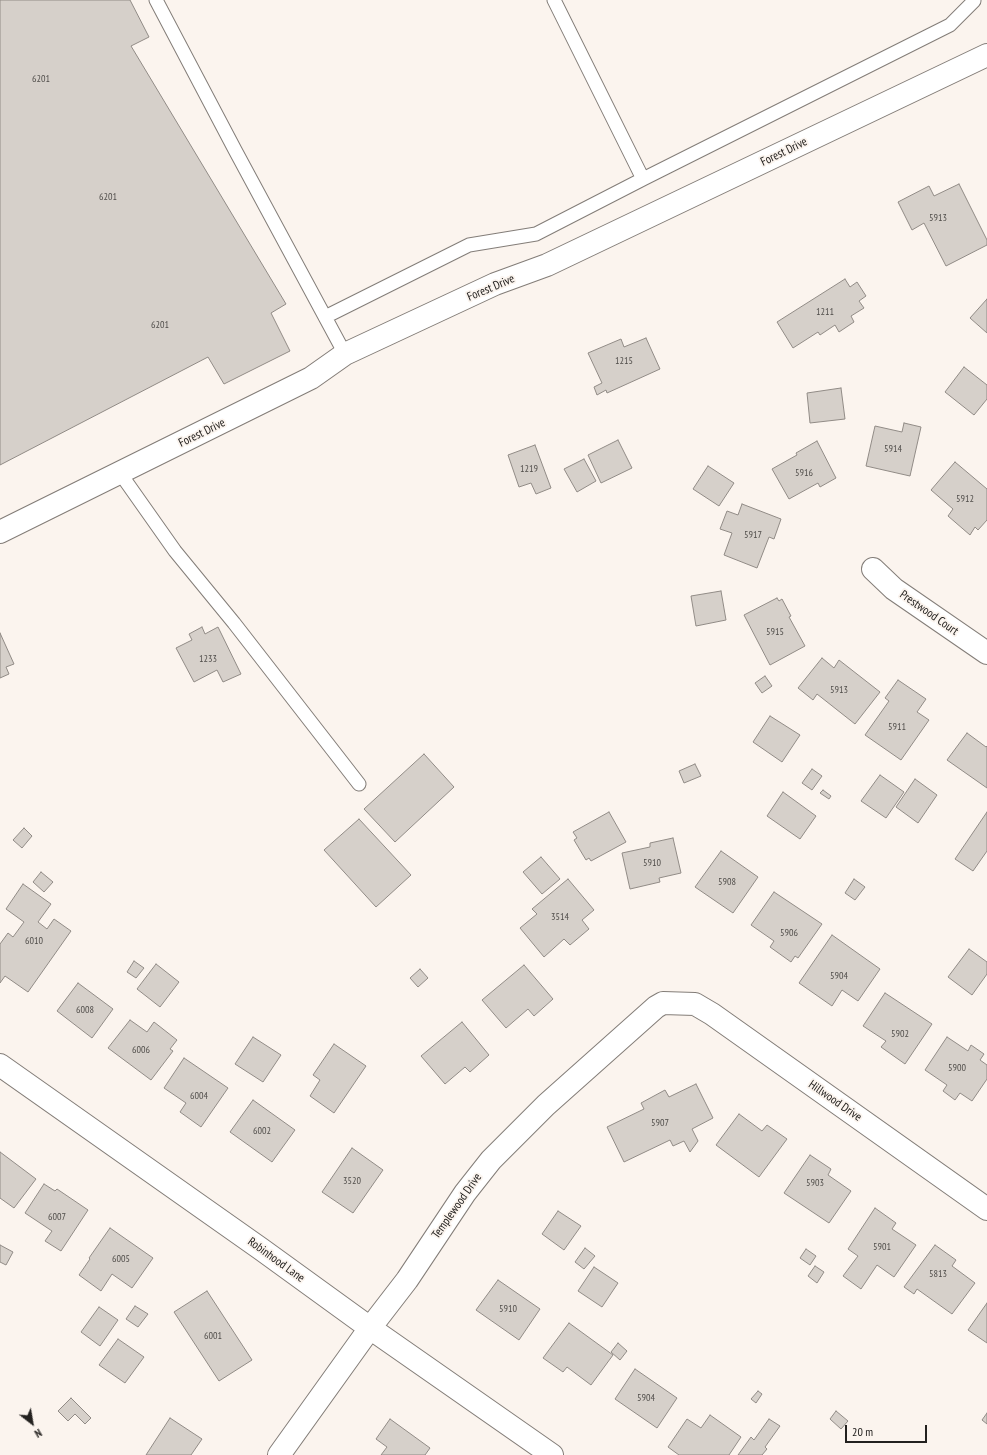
<!DOCTYPE html>
<style>
body{margin:0}
#map{position:relative;width:987px;height:1455px;overflow:hidden;background:#fbf4ee;font-family:"PT Sans Narrow",sans-serif}
canvas{display:block}
.north{position:absolute;left:12px;top:1403px;width:40px;height:40px;-webkit-text-stroke:3px #fbf4ee;paint-order:stroke;rotate:149deg;font-size:11px;font-weight:700;line-height:16px;text-align:center;color:#23211f}
.north::after{content:'';display:block;margin:auto;width:14px;height:18px;background:#23211f;clip-path:polygon(50% 0,100% 100%,50% 72%,0 100%)}
.scale{position:absolute;left:845px;top:1425px;width:82px;height:18px;box-sizing:border-box;border:2px solid #23211f;border-top:0;padding-left:5px;font-size:12px;line-height:14px;white-space:nowrap;color:#23211f;-webkit-text-stroke:3px #fbf4ee;paint-order:stroke}
</style>
<div id="map">
<canvas width="987" height="1455"></canvas>
<div class="north">N</div>
<div class="scale">20 m</div>
</div>
<script>
const ctx = document.querySelector('canvas').getContext('2d');
ctx.lineJoin = 'round';
function paint(path, color) {
  ctx.fillStyle = color;
  ctx.fill(path, 'evenodd');
}
function poly(rows) {
  const path = new Path2D();
  for (const r of rows) {
    path.moveTo(r[0], r[1]);
    for (let i = 2; i < r.length; i += 2) path.lineTo(r[i], r[i + 1]);
  }
  return path;
}
function trace(path, color, width, dash) {
  ctx.strokeStyle = color;
  ctx.lineWidth = width;
  ctx.lineCap = dash ? 'butt' : 'round';
  ctx.setLineDash(dash || []);
  ctx.stroke(path);
}
function label(font, color, halo, rows, align = 'center') {
  ctx.font = font + ' "PT Sans Narrow",sans-serif';
  ctx.lineWidth = 3.5;
  ctx.setLineDash([]);
  ctx.textBaseline = 'middle';
  ctx.strokeStyle = halo;
  ctx.fillStyle = color;
  for (const [text, x, y, turn = 0] of rows) {
    ctx.save();
    ctx.translate(x, y);
    ctx.rotate((+turn || 0) * Math.PI / 180);
    ctx.textAlign = isNaN(turn) ? turn : align;
    if (halo) ctx.strokeText(text, 0, 0);
    ctx.fillText(text, 0, 0);
    ctx.restore();
  }
}
const building = poly([
 [0,0,130,0,149,37,131,46,286,304,271,313,290,351,224,384,208,357,0,465,0,0],
 [959,184,987,240,987,245,946,266,924,223,912,230,898,202,929,186,934,196,959,184],
 [845,279,850,287,857,282,866,296,859,301,864,308,851,316,854,322,839,332,835,325,820,335,818,332,793,348,777,322,845,279],
 [987,299,987,333,970,318,987,299],
 [646,338,660,369,607,393,606,390,597,395,594,387,602,383,588,353,621,339,624,347,646,338],
 [964,367,987,385,987,399,974,415,945,392,964,367],
 [841,388,845,419,810,423,807,393,841,388],
 [904,423,921,427,910,476,866,466,875,426,902,432,904,423],
 [618,440,632,468,601,483,588,455,618,440],
 [817,441,836,478,820,487,818,483,789,499,772,469,797,455,796,453,817,441],
 [535,445,551,488,536,494,531,483,519,487,508,455,535,445],
 [584,459,596,481,577,492,564,469,584,459],
 [955,462,987,489,987,520,978,530,975,527,970,535,948,516,953,509,931,490,955,462],
 [708,466,734,483,719,506,693,489,708,466],
 [742,504,781,519,774,539,769,537,757,568,724,555,732,533,720,529,727,511,738,515,742,504],
 [721,591,726,620,696,626,691,596,721,591],
 [777,598,779,601,782,599,791,616,789,617,805,646,770,665,744,615,777,598],
 [202,627,205,634,218,627,241,674,223,682,217,670,194,682,176,648,192,640,189,634,202,627],
 [0,633,14,664,6,667,9,674,0,678,0,633],
 [822,658,834,668,839,660,880,692,855,724,817,694,813,700,798,688,822,658],
 [765,676,772,686,762,693,755,683,765,676],
 [898,680,926,699,917,712,929,720,901,760,865,735,889,701,885,698,898,680],
 [770,716,800,735,782,762,753,742,770,716],
 [967,733,986,747,987,746,987,788,947,760,967,733],
 [424,754,454,787,395,842,364,809,424,754],
 [695,764,701,776,684,783,679,771,695,764],
 [812,769,822,776,812,790,802,783,812,769],
 [880,775,904,792,886,818,861,801,880,775],
 [915,779,937,795,918,823,896,807,915,779],
 [823,790,831,796,829,799,820,793,823,790],
 [783,792,816,816,800,839,767,816,783,792],
 [609,812,626,842,591,861,589,858,586,860,574,840,577,838,573,832,609,812],
 [987,812,987,851,973,871,955,859,987,812],
 [359,819,411,875,376,907,324,850,359,819],
 [24,828,32,836,22,848,13,840,24,828],
 [673,838,681,873,659,878,660,882,630,889,622,853,650,847,650,843,673,838],
 [721,851,758,877,733,913,695,887,721,851],
 [541,857,560,879,542,894,523,872,541,857],
 [41,872,53,882,44,892,33,882,41,872],
 [568,879,594,910,582,920,589,929,570,945,564,939,544,957,520,928,537,914,532,909,568,879],
 [854,879,865,887,855,900,845,893,854,879],
 [23,884,51,904,38,922,47,929,54,919,71,931,28,992,5,976,0,983,0,944,8,933,13,937,24,922,6,909,23,884],
 [774,892,822,924,798,958,795,956,791,962,770,947,774,941,751,925,774,892],
 [832,935,880,969,858,1001,842,990,832,1006,799,983,832,935],
 [969,949,987,962,987,974,972,995,948,977,969,949],
 [134,961,144,968,136,978,127,972,134,961],
 [156,964,179,982,160,1007,137,989,156,964],
 [524,965,553,999,534,1016,528,1009,506,1028,482,1000,524,965],
 [420,969,428,978,418,987,410,978,420,969],
 [78,983,113,1009,92,1038,57,1011,78,983],
 [885,993,932,1024,905,1064,881,1047,886,1041,863,1026,885,993],
 [130,1020,147,1032,154,1022,177,1040,170,1049,173,1051,151,1080,108,1048,130,1020],
 [462,1022,489,1055,470,1072,465,1067,445,1084,421,1056,462,1022],
 [253,1037,281,1055,263,1082,235,1064,253,1037],
 [947,1037,968,1051,971,1045,984,1054,980,1060,987,1065,987,1079,972,1101,960,1093,955,1100,943,1091,947,1085,925,1070,947,1037],
 [334,1044,366,1066,334,1113,310,1096,320,1080,313,1075,334,1044],
 [184,1058,228,1088,201,1127,180,1112,186,1103,164,1088,184,1058],
 [696,1084,713,1118,692,1129,698,1141,690,1152,684,1141,673,1146,670,1140,624,1162,607,1127,644,1109,641,1103,665,1090,669,1097,696,1084],
 [253,1100,295,1130,272,1162,230,1132,253,1100],
 [739,1114,762,1131,767,1125,787,1139,759,1177,716,1145,739,1114],
 [352,1148,383,1170,353,1213,322,1192,352,1148],
 [0,1152,36,1179,14,1208,0,1198,0,1152],
 [810,1155,831,1169,828,1175,851,1191,829,1223,784,1193,810,1155],
 [44,1184,55,1191,57,1189,88,1210,61,1251,45,1241,52,1231,25,1213,44,1184],
 [875,1208,896,1223,892,1229,916,1245,894,1277,877,1265,861,1289,843,1276,858,1256,848,1249,875,1208],
 [558,1211,581,1226,564,1250,542,1234,558,1211],
 [110,1228,153,1258,132,1288,112,1274,101,1291,79,1275,90,1259,89,1258,110,1228],
 [0,1245,13,1252,6,1265,0,1262,0,1245],
 [935,1245,956,1260,952,1266,975,1283,952,1314,917,1289,914,1294,904,1287,935,1245],
 [585,1248,595,1256,584,1269,575,1262,585,1248],
 [806,1249,816,1256,810,1265,800,1258,806,1249],
 [815,1266,824,1272,817,1283,808,1276,815,1266],
 [594,1267,618,1283,602,1307,578,1291,594,1267],
 [498,1280,540,1309,519,1340,476,1310,498,1280],
 [207,1291,252,1360,219,1381,174,1312,207,1291],
 [987,1303,987,1343,968,1330,987,1303],
 [135,1306,148,1314,138,1327,126,1319,135,1306],
 [99,1307,118,1320,100,1346,81,1332,99,1307],
 [569,1323,613,1355,591,1385,567,1367,563,1372,543,1358,569,1323],
 [118,1339,144,1357,125,1383,99,1365,118,1339],
 [618,1343,627,1351,620,1360,611,1352,618,1343],
 [635,1369,677,1398,657,1428,615,1399,635,1369],
 [758,1391,762,1394,756,1403,751,1399,758,1391],
 [71,1398,91,1418,85,1424,75,1414,68,1421,58,1411,71,1398],
 [836,1411,848,1421,841,1429,830,1419,836,1411],
 [987,1413,987,1424,982,1420,987,1413],
 [710,1415,741,1437,729,1455,679,1455,668,1447,687,1419,701,1428,710,1415],
 [170,1418,202,1439,191,1455,146,1455,170,1418],
 [390,1419,430,1448,425,1455,381,1455,387,1447,376,1439,390,1419],
 [769,1419,780,1426,765,1447,767,1449,762,1455,738,1455,751,1437,754,1440,769,1419]
]);
paint(building, '#d6d0ca');
trace(building, '#918b86', 1);
const service = poly([
 [156,0,235,150,345,354],
 [554,0,643,179,950,25,974,1,974,0],
 [325,317,469,245,536,234,643,179],
 [120,473,175,551,234,623,359,784]
]);
const minor = poly([
 [0,532,311,378,345,354,495,284,547,265,987,55],
 [873,569,894,589,987,653],
 [0,1065,261,1249,370,1328,552,1455],
 [279,1455,370,1328,407,1280,465,1193,491,1160,546,1105,656,1007,663,1003,695,1004,712,1014,987,1209]
]);
trace(service, '#837d78', 15);
trace(minor, '#837d78', 24);
trace(service, '#fff', 13);
trace(minor, '#fff', 22);
label('10px', '#504d4a', null, [
 ["6201",41,79],
 ["6201",108,197],
 ["5913",938,218],
 ["1211",825,312],
 ["6201",160,325],
 ["1215",624,361],
 ["5914",893,449],
 ["1219",529,469],
 ["5916",804,473],
 ["5912",965,499],
 ["5917",753,535],
 ["5915",775,632],
 ["1233",208,659],
 ["5913",839,690],
 ["5911",897,727],
 ["5910",652,863],
 ["5908",727,882],
 ["3514",560,917],
 ["5906",789,933],
 ["6010",34,941],
 ["5904",839,976],
 ["6008",85,1010],
 ["5902",900,1034],
 ["6006",141,1050],
 ["5900",957,1068],
 ["6004",199,1096],
 ["5907",660,1123],
 ["6002",262,1131],
 ["3520",352,1181],
 ["5903",815,1183],
 ["6007",57,1217],
 ["5901",882,1247],
 ["6005",121,1259],
 ["5813",938,1274],
 ["5910",508,1309],
 ["6001",213,1336],
 ["5904",646,1398]
]);
label('12px', '#23211f', '#fbf4ee', [
 ["Forest Drive",784,152,-26],
 ["Forest Drive",491,288,-23],
 ["Forest Drive",202,433,-26],
 ["Prestwood Court",929,613,35],
 ["Hillwood Drive",835,1101,35],
 ["Templewood Drive",457,1206,-55],
 ["Robinhood Lane",276,1260,36]
]);
</script>
